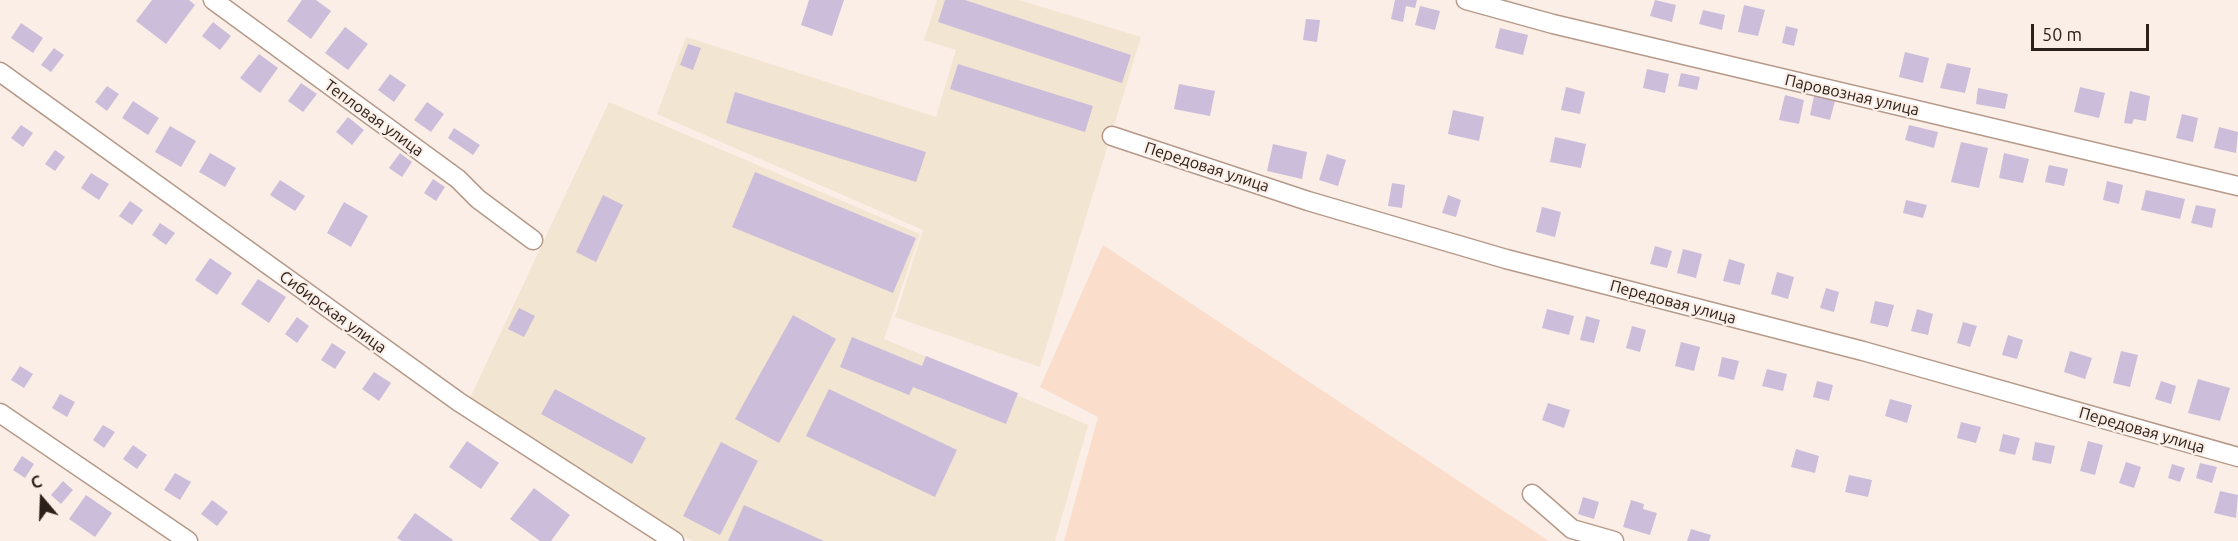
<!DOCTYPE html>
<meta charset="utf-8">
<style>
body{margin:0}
#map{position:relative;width:2238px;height:541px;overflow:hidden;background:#faeee7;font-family:Ubuntu,sans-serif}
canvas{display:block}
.north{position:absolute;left:12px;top:469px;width:60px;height:60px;-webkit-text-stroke:4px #faeee7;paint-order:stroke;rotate:341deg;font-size:16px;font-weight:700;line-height:24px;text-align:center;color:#2c211a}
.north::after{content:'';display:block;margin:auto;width:21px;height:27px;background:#2c211a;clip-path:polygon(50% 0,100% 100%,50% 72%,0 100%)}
.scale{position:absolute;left:2031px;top:24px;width:118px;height:27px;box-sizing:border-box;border:3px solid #2c211a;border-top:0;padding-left:8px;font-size:18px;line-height:21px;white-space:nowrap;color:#2c211a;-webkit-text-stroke:4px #faeee7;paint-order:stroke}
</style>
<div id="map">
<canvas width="2238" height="541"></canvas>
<div class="north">С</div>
<div class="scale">50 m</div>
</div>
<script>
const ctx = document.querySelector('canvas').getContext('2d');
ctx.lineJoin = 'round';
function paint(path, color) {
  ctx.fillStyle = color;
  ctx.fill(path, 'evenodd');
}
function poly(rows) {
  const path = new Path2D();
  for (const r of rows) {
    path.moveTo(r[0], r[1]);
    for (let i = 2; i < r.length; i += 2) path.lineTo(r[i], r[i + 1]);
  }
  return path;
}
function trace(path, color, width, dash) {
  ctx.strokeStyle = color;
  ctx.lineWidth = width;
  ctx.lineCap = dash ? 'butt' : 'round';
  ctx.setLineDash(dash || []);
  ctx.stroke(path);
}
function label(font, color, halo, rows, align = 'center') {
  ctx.font = font + ' Ubuntu,sans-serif';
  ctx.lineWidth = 4.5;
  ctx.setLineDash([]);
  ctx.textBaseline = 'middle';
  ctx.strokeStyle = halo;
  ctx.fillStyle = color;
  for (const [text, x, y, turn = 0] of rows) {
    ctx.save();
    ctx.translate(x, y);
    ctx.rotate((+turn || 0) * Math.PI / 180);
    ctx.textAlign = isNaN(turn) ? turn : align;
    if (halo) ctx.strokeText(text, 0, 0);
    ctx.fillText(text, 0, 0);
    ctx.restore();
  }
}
paint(poly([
 [1103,245,1549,541,1064,541,1098,417,1040,387]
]), '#fbddcc');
paint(poly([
 [937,0,1019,0,1141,37,1040,367,895,317,923,230,657,114,686,37,936,117,956,50,924,40],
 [609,102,920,234,884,339,1088,425,1055,541,693,541,673,532,470,398]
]), '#f2e5d1');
paint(poly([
 [152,0,189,0,195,5,166,44,136,21],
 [302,0,316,0,331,11,311,39,287,21],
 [809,0,844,0,832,36,801,25],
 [945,0,965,0,1131,55,1122,83,938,22],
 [1395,0,1417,0,1415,8,1406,6,1403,22,1391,19],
 [1655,0,1676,5,1672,22,1650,16],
 [1744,5,1765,10,1758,36,1738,32],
 [1420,6,1440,11,1435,30,1415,25],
 [1703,10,1725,15,1722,30,1699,24],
 [1306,19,1320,20,1317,42,1303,40],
 [213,22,231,36,220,50,202,36],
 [21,23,43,38,33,53,11,38],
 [1786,26,1798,29,1794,46,1782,43],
 [345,27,368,44,348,70,325,53],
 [1500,28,1528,35,1523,55,1495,48],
 [688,44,701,48,693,70,680,65],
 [54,48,64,55,51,72,41,65],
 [1905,52,1929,58,1923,83,1899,77],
 [259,54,278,68,260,93,240,78],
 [1947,63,1971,68,1965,93,1940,88],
 [958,64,1093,106,1085,132,950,89],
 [1647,69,1669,74,1665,93,1643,88],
 [1681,73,1700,77,1697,90,1678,86],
 [390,74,406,85,394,102,378,90],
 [301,83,317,94,303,112,288,101],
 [1179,84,1215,91,1210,116,1174,109],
 [107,86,119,94,107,111,95,102],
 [1566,87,1585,92,1580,114,1561,110],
 [2080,87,2105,93,2099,118,2074,112],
 [1978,88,2008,94,2005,109,1976,104],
 [2130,91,2150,96,2146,121,2134,119,2132,124,2124,123],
 [735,92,926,152,916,182,726,123],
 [1785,95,1804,100,1799,124,1779,120],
 [1814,96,1835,101,1830,120,1810,115],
 [133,101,159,118,148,135,122,118],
 [427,102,444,114,431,132,414,120],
 [1453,110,1484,117,1479,141,1448,134],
 [2182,114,2198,118,2193,142,2176,138],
 [348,117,364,130,352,145,336,132],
 [21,125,33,133,23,147,11,138],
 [1909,125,1938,132,1934,148,1905,140],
 [170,126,196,141,181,167,155,152],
 [2219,127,2238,132,2236,153,2214,148],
 [454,128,480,145,473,155,448,138],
 [1555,137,1586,144,1581,168,1550,162],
 [1961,142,1988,148,1979,188,1951,182],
 [1273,144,1307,152,1302,179,1267,171],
 [55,150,65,157,55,171,45,164],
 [210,153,236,168,225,187,199,172],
 [400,153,412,162,402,177,389,168],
 [2004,153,2029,159,2023,183,1999,178],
 [1327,154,1346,160,1338,186,1319,180],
 [2049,165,2068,169,2064,186,2045,182],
 [755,172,916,238,893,293,732,227],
 [91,173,109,184,99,200,81,188],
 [433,179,445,187,436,201,424,193],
 [280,180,305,196,295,211,270,195],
 [2107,181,2123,185,2119,204,2103,200],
 [1392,183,1405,185,1402,208,1388,206],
 [2146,190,2185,199,2180,219,2141,210],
 [603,195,623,205,596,262,576,252],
 [1448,195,1461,200,1456,217,1442,213],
 [1906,200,1927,205,1923,218,1903,213],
 [130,201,143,210,132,225,119,216],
 [344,202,368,216,351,247,327,233],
 [2196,205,2216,209,2212,228,2191,223],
 [1542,207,1561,212,1555,237,1536,232],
 [160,223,175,233,166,245,152,235],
 [1655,246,1672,251,1667,268,1650,264],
 [1683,249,1702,254,1696,278,1677,273],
 [210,258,232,273,217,295,195,280],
 [1729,259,1745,264,1740,285,1723,281],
 [1777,272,1794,277,1788,299,1771,294],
 [258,279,286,297,269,323,241,304],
 [1826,288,1839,292,1834,312,1820,308],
 [1875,301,1894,305,1888,327,1870,323],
 [519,308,535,316,524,337,508,329],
 [1547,309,1574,316,1569,335,1542,328],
 [1917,309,1933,314,1928,335,1911,331],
 [793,315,836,339,779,443,735,419],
 [1586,316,1600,320,1594,343,1580,340],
 [297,317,309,326,297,343,285,334],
 [1963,322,1977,326,1970,347,1957,343],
 [1632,326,1646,330,1640,352,1626,348],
 [2008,335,2023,340,2017,359,2002,355],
 [852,337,922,366,926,356,1018,393,1006,424,913,387,909,395,840,367],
 [1681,342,1700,347,1694,371,1675,366],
 [332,343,346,352,335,369,321,360],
 [2070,351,2092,358,2085,379,2064,372],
 [2121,351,2138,355,2130,387,2113,383],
 [1722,357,1739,361,1734,380,1718,376],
 [20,366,33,374,24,388,11,380],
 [1767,369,1787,374,1783,391,1762,386],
 [374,372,391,383,379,401,362,389],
 [2198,379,2230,388,2220,421,2188,413],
 [1817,381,1833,385,1829,401,1813,397],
 [2161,381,2176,386,2171,404,2155,399],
 [555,389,646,438,632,464,541,414],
 [829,389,957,450,935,497,806,436],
 [60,394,75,402,67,417,52,408],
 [1890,399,1912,405,1907,423,1885,416],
 [1548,403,1570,410,1564,428,1542,420],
 [1961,422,1981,427,1976,443,1957,438],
 [103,425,115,432,104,448,93,440],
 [2003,434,2020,438,2015,455,1999,451],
 [467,441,499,463,481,489,449,467],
 [2088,441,2103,445,2095,475,2080,471],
 [721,442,758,461,720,535,683,516],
 [2035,442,2055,446,2051,464,2032,460],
 [133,445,147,455,137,469,123,459],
 [1796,449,1819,456,1815,473,1791,467],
 [22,456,34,464,25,478,13,470],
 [2126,462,2141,467,2134,488,2119,483],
 [2200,463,2217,467,2212,483,2196,478],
 [2172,464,2185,468,2180,482,2168,478],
 [175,473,191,482,180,500,164,490],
 [1849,475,1872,480,1868,497,1845,492],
 [63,481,73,490,61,504,51,495],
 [534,488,570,515,551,541,540,541,510,519],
 [2220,491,2238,495,2236,518,2214,513],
 [86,495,112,513,95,537,69,519],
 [1583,497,1599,502,1594,519,1578,514],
 [212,500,228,512,217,526,201,514],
 [1631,500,1644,504,1643,509,1657,513,1650,535,1623,527],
 [744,505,824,541,728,541],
 [415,513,453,540,452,541,402,541,397,538],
 [1691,529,1711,535,1709,541,1687,541]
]), '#ccbeda');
const minor = poly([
 [213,0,458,179,478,199,533,240],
 [1466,0,1553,24,2238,186],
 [0,72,459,402,674,541],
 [1112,136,1308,201,1506,259,1863,351,2238,457],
 [0,413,188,541],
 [1532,494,1572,529,1614,541]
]);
trace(minor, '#b69989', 21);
trace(minor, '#fff', 18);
label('16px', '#2c211a', '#faeee7', [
 ["Паровозная улица",1852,95,13],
 ["Тепловая улица",374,118,36],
 ["Передовая улица",1207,167,18],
 ["Передовая улица",1673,302,15],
 ["Сибирская улица",333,312,36],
 ["Передовая улица",2142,430,16]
]);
</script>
